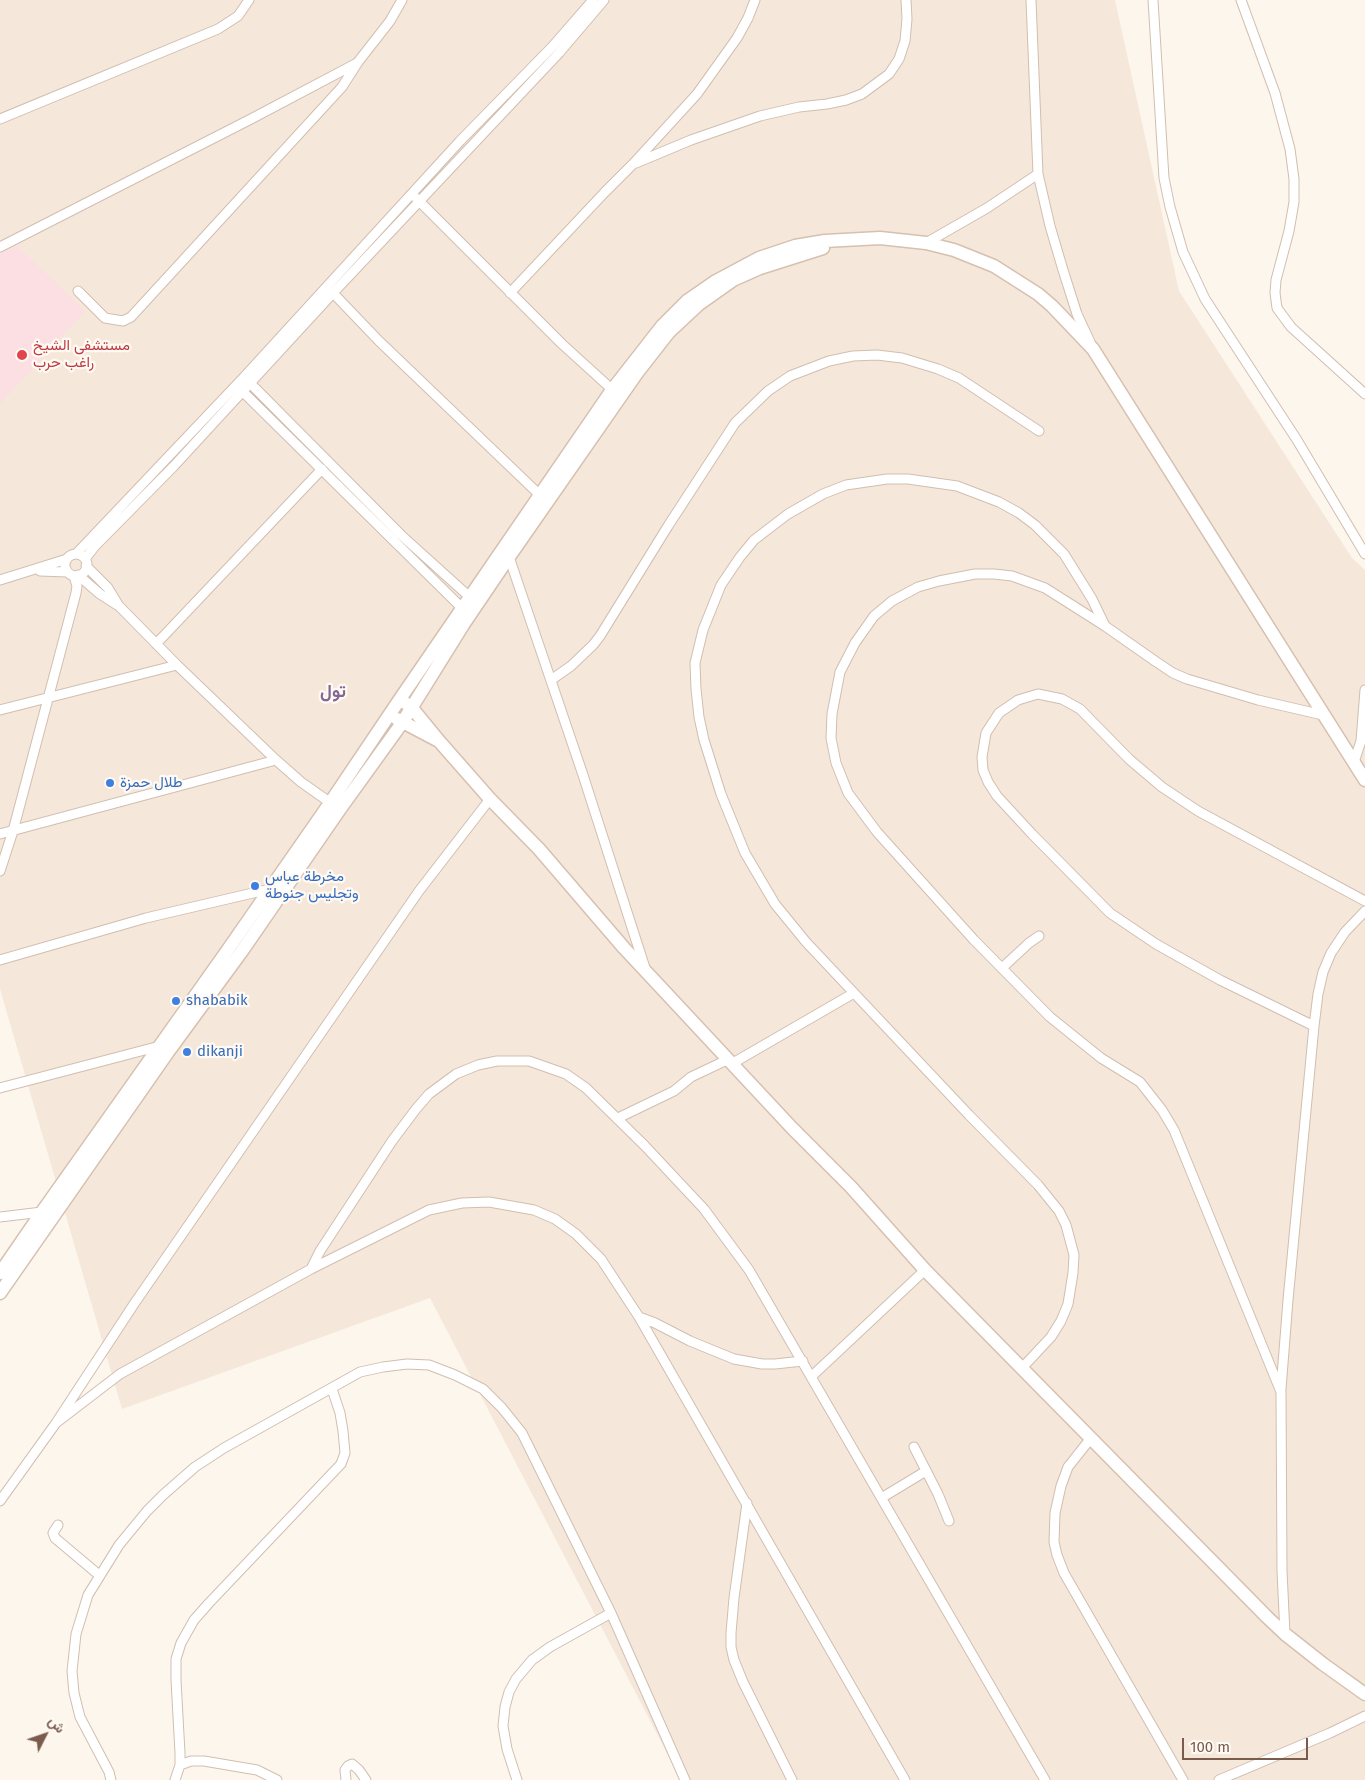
<!DOCTYPE html>
<meta charset="utf-8">
<style>
body{margin:0}
#map{position:relative;width:1365px;height:1780px;overflow:hidden;background:#fdf6ec;font-family:"Fira Sans",Vazirmatn,sans-serif}
canvas{display:block}
.north{position:absolute;left:20px;top:1710px;width:50px;height:50px;-webkit-text-stroke:4px #fffaf3;paint-order:stroke;rotate:49deg;font-size:14px;font-weight:700;line-height:20px;text-align:center;color:#7a5c4d}
.north::after{content:'';display:block;margin:auto;width:18px;height:22px;background:#7a5c4d;clip-path:polygon(50% 0,100% 100%,50% 72%,0 100%)}
.scale{position:absolute;left:1182px;top:1738px;width:126px;height:22px;box-sizing:border-box;border:2px solid #7a5c4d;border-top:0;padding-left:6px;font-size:15px;line-height:18px;white-space:nowrap;color:#7a5c4d;-webkit-text-stroke:4px #fffaf3;paint-order:stroke}
</style>
<div id="map">
<canvas width="1365" height="1780"></canvas>
<div class="north">ش</div>
<div class="scale">100 m</div>
</div>
<script>
const ctx = document.querySelector('canvas').getContext('2d');
ctx.lineJoin = 'round';
function paint(path, color) {
  ctx.fillStyle = color;
  ctx.fill(path, 'evenodd');
}
function poly(rows) {
  const path = new Path2D();
  for (const r of rows) {
    if (r.length === 3) {
      path.moveTo(r[0] + r[2], r[1]);
      path.arc(r[0], r[1], r[2], 0, 2 * Math.PI);
      continue;
    }
    path.moveTo(r[0], r[1]);
    for (let i = 2; i < r.length; i += 2) path.lineTo(r[i], r[i + 1]);
  }
  return path;
}
function trace(path, color, width, dash) {
  ctx.strokeStyle = color;
  ctx.lineWidth = width;
  ctx.lineCap = dash ? 'butt' : 'round';
  ctx.setLineDash(dash || []);
  ctx.stroke(path);
}
function label(font, color, halo, rows, align = 'center') {
  ctx.font = font + ' "Fira Sans",Vazirmatn,sans-serif';
  ctx.lineWidth = 4.5;
  ctx.setLineDash([]);
  ctx.textBaseline = 'middle';
  ctx.strokeStyle = halo;
  ctx.fillStyle = color;
  for (const [text, x, y, turn = 0] of rows) {
    ctx.save();
    ctx.translate(x, y);
    ctx.rotate((+turn || 0) * Math.PI / 180);
    ctx.textAlign = isNaN(turn) ? turn : align;
    if (halo) ctx.strokeText(text, 0, 0);
    ctx.fillText(text, 0, 0);
    ctx.restore();
  }
}
paint(poly([
 [0,0,1115,0,1179,291,1352,558,1365,570,1365,1780,681,1780,430,1298,122,1409,0,989]
]), '#f5e8da');
paint(poly([
 [17,246,85,311,0,404,0,253]
]), '#fbdfe3');
const street = poly([
 [1031,0,1038,174,1050,226,1063,270,1077,314,1090,342],
 [1153,0,1164,178,1170,207,1183,252,1205,299,1297,440,1365,554],
 [1241,0,1275,93,1290,149,1294,179,1294,202,1289,231,1276,280,1275,293,1277,308,1291,327,1365,394],
 [0,119,218,29,238,16,249,0],
 [636,163,691,140,760,116,799,107,827,104,846,100,862,94,889,74,899,59,905,41,907,19,906,0],
 [416,198,562,344,616,393],
 [926,243,987,208,1038,174],
 [0,247,251,119,357,63],
 [78,291,105,318,123,321,131,317,342,87,358,62,390,21,402,0],
 [333,293,379,341,544,499],
 [510,293,605,192,633,164,697,94,737,38,748,18,755,0],
 [246,379,401,535,473,600],
 [238,387,462,608],
 [76,554,244,377,460,141,552,47,593,0],
 [76,565,11],
 [509,557,583,775,645,968],
 [85,559,95,546,173,467,333,293,559,53,604,0],
 [86,566,108,588,119,606,177,665,276,760,301,782,335,806],
 [40,571,67,572],
 [78,575,100,594,117,605],
 [0,580,67,559],
 [156,644,322,469],
 [551,680,571,666,593,645,600,636,668,526,735,423,768,391,790,376,829,361,853,356,877,355,902,358,938,369,959,378,1039,431],
 [0,710,177,665],
 [1354,762,1361,741,1365,690],
 [0,834,276,760],
 [0,871,13,831,76,593,77,586,74,576],
 [0,960,146,918,270,889,272,891],
 [1002,968,1029,943,1039,936],
 [1314,1026,1318,994,1323,972,1331,953,1345,932,1365,911],
 [733,1063,854,993],
 [0,1088,160,1046,162,1048],
 [618,1118,674,1091,691,1077,729,1059],
 [0,1217,42,1212,44,1213],
 [311,1269,320,1251,392,1141,416,1109,429,1094,456,1074,478,1065,497,1061,529,1061,566,1074,586,1088,645,1146,704,1209,749,1270,1045,1780],
 [639,1317,655,1323,690,1341,734,1359,762,1364,775,1364,803,1361],
 [1022,1368,1051,1337,1061,1321,1068,1304,1073,1273,1074,1255,1066,1225,1059,1211,1038,1185,969,1115,854,993,806,942,775,904,745,853,721,794,704,740,699,717,696,689,695,663,703,630,721,585,740,557,754,540,788,514,823,494,846,485,887,479,908,479,957,486,999,502,1019,513,1035,525,1064,554,1092,599,1105,626],
 [812,1376,925,1270],
 [1281,1389,1288,1300,1314,1026,1220,980,1156,944,1110,913,1032,834,997,796,988,782,983,770,982,757,986,733,999,713,1018,700,1038,694,1062,699,1080,709,1129,759,1162,787,1198,811,1365,901],
 [56,1423,120,1374,311,1269,429,1210,462,1203,489,1202,534,1210,555,1219,576,1234,601,1259,639,1317,905,1780],
 [1091,1438,1068,1467,1061,1486,1055,1513,1054,1542,1057,1555,1064,1573,1183,1780],
 [914,1447,938,1494,949,1521],
 [883,1497,926,1471],
 [0,1501,56,1423,134,1304,419,891,490,799],
 [747,1503,734,1598,731,1633,731,1647,734,1660,743,1682,792,1780],
 [58,1525,53,1533,55,1538,99,1575],
 [1285,1634,1282,1571,1281,1392,1174,1130,1162,1110,1140,1082,1101,1058,1050,1017,974,940,877,832,848,793,836,763,831,738,832,714,840,672,855,643,874,616,892,601,918,587,939,581,975,574,994,574,1012,576,1045,588,1105,626,1155,661,1173,673,1187,679,1258,700,1323,715],
 [180,1765,191,1761,204,1761,257,1770,277,1780],
 [111,1780,109,1772,80,1717,74,1693,72,1671,76,1634,88,1595,119,1545,147,1511,163,1495,195,1467,224,1448,360,1372,383,1367,407,1364,429,1365,455,1375,483,1389,502,1408,522,1433,611,1613,685,1780],
 [175,1780,180,1765,180,1753,176,1680,176,1659,181,1643,194,1620,209,1603,341,1464,345,1453,343,1431,340,1413,332,1389],
 [346,1780,345,1770,348,1766,352,1764,359,1770,366,1780],
 [517,1780,507,1749,503,1726,505,1707,509,1692,516,1679,532,1660,550,1647,611,1613],
 [1219,1780,1330,1733,1365,1716]
]);
const secondary = poly([
 [400,699,412,708,439,741,490,799,539,849,624,948,792,1128,851,1187,925,1270,1267,1617,1285,1634,1323,1664,1365,1694],
 [397,719,437,740],
 [0,1273,42,1212,227,951,330,803,400,699,612,390,662,326,687,301,716,281,759,258,795,246,825,241,880,238,926,243,954,250,994,266,1038,294,1052,306,1093,349,1365,780],
 [0,1293,168,1052,242,951,340,809,402,723,463,625,509,557,637,373,669,332,699,304,733,280,760,268,823,248]
]);
trace(street, '#d1beb0', 11);
trace(secondary, '#d6c0b0', 15);
trace(street, '#fff', 9);
trace(secondary, '#fff', 12);
for (const [x, y, r, color] of [
 [22,355,6,"#e0444e"],
 [110,783,5,"#3f7fe0"],
 [255,886,5,"#3f7fe0"],
 [176,1001,5,"#3f7fe0"],
 [187,1052,5,"#3f7fe0"]
]) {
  const dot = new Path2D();
  dot.arc(x, y, r, 0, 2 * Math.PI);
  ctx.fillStyle = color;
  ctx.fill(dot);
  trace(dot, '#fffaf3', 2);
}
label('15px', '#be3a42', '#fffaf3', [
 ["مستشفى الشيخ",33,346],
 ["راغب حرب",33,363]
], 'left');
label('15px', '#366cbe', '#fffaf3', [
 ["طلال حمزة",120,783],
 ["مخرطة عباس",265,877],
 ["وتجليس جنوطة",265,894],
 ["shababik",186,1001],
 ["dikanji",197,1052]
], 'left');
label('bold 18px', '#846695', '#fffaf3', [
 ["تول",333,692]
]);
</script>
